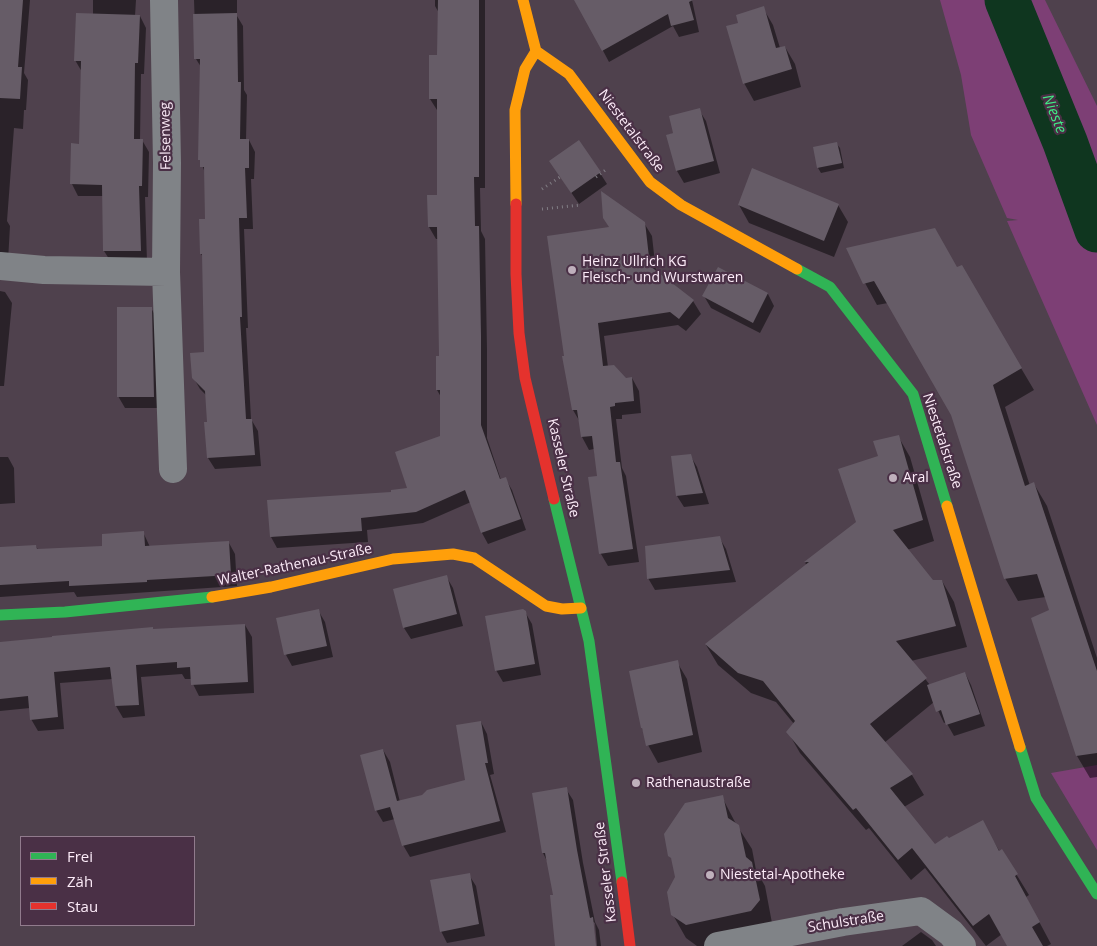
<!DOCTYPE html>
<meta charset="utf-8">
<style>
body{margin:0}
#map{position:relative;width:1097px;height:946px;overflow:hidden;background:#4f414d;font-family:"Open Sans",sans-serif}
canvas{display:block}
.legend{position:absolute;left:20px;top:836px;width:175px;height:90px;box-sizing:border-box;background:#4a3046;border:1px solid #917b8d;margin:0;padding:6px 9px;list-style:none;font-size:15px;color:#fcebf8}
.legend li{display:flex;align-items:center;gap:10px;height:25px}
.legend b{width:25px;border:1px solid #917b8d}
</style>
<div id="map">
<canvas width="1097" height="946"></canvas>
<ul class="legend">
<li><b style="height:6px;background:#30b455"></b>Frei</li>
<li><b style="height:6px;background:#ff9f0a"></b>Zäh</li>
<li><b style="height:6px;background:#e5322d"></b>Stau</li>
</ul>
</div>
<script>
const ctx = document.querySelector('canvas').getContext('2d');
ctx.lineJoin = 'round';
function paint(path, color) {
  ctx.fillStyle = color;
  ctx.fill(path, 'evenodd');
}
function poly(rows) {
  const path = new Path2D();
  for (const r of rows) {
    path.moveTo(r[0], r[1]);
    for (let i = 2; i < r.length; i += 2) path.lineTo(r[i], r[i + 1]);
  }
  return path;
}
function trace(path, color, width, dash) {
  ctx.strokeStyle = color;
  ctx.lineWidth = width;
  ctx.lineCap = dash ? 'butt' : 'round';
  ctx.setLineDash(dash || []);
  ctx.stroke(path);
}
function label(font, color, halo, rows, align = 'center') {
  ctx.font = font + ' "Open Sans",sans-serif';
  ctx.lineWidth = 4.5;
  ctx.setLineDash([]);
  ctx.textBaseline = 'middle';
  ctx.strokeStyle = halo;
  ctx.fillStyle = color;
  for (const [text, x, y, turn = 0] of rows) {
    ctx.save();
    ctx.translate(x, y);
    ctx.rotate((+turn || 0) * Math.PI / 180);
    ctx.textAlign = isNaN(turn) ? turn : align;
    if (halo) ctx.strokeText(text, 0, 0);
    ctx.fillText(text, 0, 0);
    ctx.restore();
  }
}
paint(poly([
 [940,0,1045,0,1097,106,1097,425,1007,221,1018,220,1007,218,971,135,961,75],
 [1097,765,1097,850,1051,773]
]), '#7d3f75');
paint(poly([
 [0,0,30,0,24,73,28,80,26,110,24,110,23,129,14,128,7,221,10,226,8,261,0,260],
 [93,0,136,0,135,16,140,16,146,28,144,74,141,74,140,140,142,140,149,152,148,197,145,197,147,262,111,262,104,251,103,196,78,196,72,184,80,145,82,72,75,60,93,15],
 [194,0,237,0,237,16,243,26,244,90,247,95,246,140,249,140,255,152,254,179,251,179,253,229,244,229,248,328,246,328,251,419,258,431,261,466,215,469,208,458,207,396,200,389,193,377,205,353,203,257,201,254,206,220,205,173,200,159,201,67,196,59],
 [435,0,485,0,485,188,480,188,481,231,485,239,487,349,487,438,501,480,505,478,512,490,526,530,488,544,482,533,471,502,423,523,367,530,368,542,277,548,271,537,393,493,409,489,441,437,441,397,437,390,441,357,438,239,436,239,429,227,438,196,437,110,430,99,439,56,439,13,435,6],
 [576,0,692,0,699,32,679,37,673,26,609,62],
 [763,8,773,25,780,48,785,47,795,64,801,87,754,101,744,83],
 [699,110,706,121,720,173,684,183,677,171,668,135,674,133],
 [836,143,840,148,844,168,821,173,818,168],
 [558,173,600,173,607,184,579,204],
 [739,205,838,205,848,222,834,257,749,223],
 [644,223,652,236,656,272,693,301,701,314,686,331,678,325,604,336,608,367,625,379,632,378,639,391,641,413,622,415,622,419,616,419,622,468,626,476,639,562,608,566,601,554,590,478,598,477,594,449,589,450,582,437,580,422,573,410,566,357],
 [848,248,957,269,961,267,1034,390,1005,407,1030,486,1034,484,1047,506,1097,658,1097,777,1090,778,1077,756,1050,611,1046,597,1018,601,1005,578,952,415,888,303,877,305,865,283],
 [718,269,768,294,774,306,760,333,711,308,704,296],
 [0,291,5,292,12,303,4,386,0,386],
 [151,308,158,320,160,408,125,408,118,396],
 [898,436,910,457,934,541,907,550,933,582,942,581,954,602,967,647,911,661,930,685,965,673,971,685,985,726,954,736,946,722,944,723,934,702,884,743,912,775,924,795,904,807,935,846,994,842,1000,852,1002,851,1029,895,1026,897,1051,944,1047,946,1009,946,1002,934,986,946,925,868,911,880,869,828,866,830,800,753,788,732,794,724,776,702,751,693,718,665,706,645,807,565,805,563,858,522,880,457],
 [690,455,697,467,709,504,684,507,677,496],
 [0,457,8,457,14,468,15,503,0,504],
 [143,532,150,547,229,543,235,554,237,586,77,597,74,592,0,597,0,549,36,546,38,550,104,547],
 [719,537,726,549,736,582,655,590,648,578],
 [446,576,453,588,463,626,411,639,404,628],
 [318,610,325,622,333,657,292,666,286,655],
 [525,612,532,624,541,675,503,682,496,670],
 [245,625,252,637,254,693,199,696,193,684,192,679,185,679,182,674,141,677,145,716,123,718,116,706,113,679,60,683,64,729,38,731,31,719,30,708,0,711,0,643,154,630],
 [677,662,687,679,702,752,658,763,648,745,642,728],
 [481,722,487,734,494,774,490,775,506,832,410,857,403,845,395,819,383,822,376,810,383,750,390,762,400,802,423,796,466,781],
 [566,789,573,800,583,863,595,922,599,930,601,946,597,946,595,923,592,921,595,946,557,946,555,896,548,863,543,853,533,794],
 [722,797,736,824,752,849,756,870,765,886,772,923,708,946,697,946,686,938,673,915,677,877,674,863,670,856],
 [469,875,476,886,485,936,447,943,441,931],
 [921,932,932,940,936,946,902,946]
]), '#0007');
trace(poly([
 [1007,0,1065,142,1097,230]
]), '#0f361f', 45);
paint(poly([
 [0,0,23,0,18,67,22,67,20,99,0,98],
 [438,0,479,0,479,177,474,177,475,226,479,226,481,336,481,425,500,479,506,477,521,519,481,533,465,490,416,512,361,518,362,531,270,537,267,500,391,492,391,490,407,488,395,452,440,436,440,390,436,390,436,356,439,356,437,227,428,227,427,195,437,195,437,99,429,99,429,55,437,55],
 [574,0,693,0,689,2,694,20,671,26,668,14,602,51],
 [764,6,776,48,785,46,792,69,743,84,726,26,738,23,736,15],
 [76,13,140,15,138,63,135,63,134,139,143,139,142,186,139,186,141,251,103,251,102,185,70,184,71,143,79,144,81,61,74,61],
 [237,13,238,82,241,82,240,139,249,139,249,168,245,168,247,218,239,218,242,317,240,317,246,419,252,419,255,455,207,458,204,422,207,422,205,391,192,378,190,353,204,352,202,254,200,254,199,219,205,219,204,167,200,167,200,160,198,160,200,59,194,59,193,14],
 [700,108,714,161,676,171,666,135,673,133,669,116],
 [579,140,601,172,571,193,549,161],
 [837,142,842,163,817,168,813,147],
 [752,168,839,204,824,241,738,205],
 [601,191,645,222,650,266,694,300,679,319,670,312,598,323,603,366,614,365,626,378,632,377,634,401,615,403,615,406,610,407,616,462,620,462,633,549,599,554,588,477,597,476,592,436,581,437,577,410,572,410,562,356,564,356,547,236,609,227,603,218],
 [935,228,957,267,962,265,1022,368,993,385,1025,486,1034,482,1097,671,1097,753,1076,756,1031,618,1049,610,1037,574,1004,579,951,415,874,281,863,284,846,248],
 [718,267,768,293,753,323,702,296],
 [117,307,152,307,154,397,117,397],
 [899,435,923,520,893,530,933,580,942,580,956,626,896,641,927,678,870,724,913,774,890,788,935,844,947,836,949,838,983,820,999,851,1002,849,1018,874,1015,876,1040,922,1032,927,1043,946,1007,946,989,914,973,926,912,848,898,860,856,808,853,810,786,732,795,721,763,681,738,673,705,644,809,562,804,562,856,522,838,469,878,456,873,441],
 [691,454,703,493,676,496,671,456],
 [144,531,145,546,229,541,231,575,147,580,147,582,69,586,69,581,0,585,0,547,36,545,37,549,102,546,102,534],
 [720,536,730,570,647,579,645,546],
 [447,575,457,614,403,628,393,589],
 [319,609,327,646,284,655,276,618],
 [523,609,526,611,535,664,495,671,485,616],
 [245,624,248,682,191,685,190,667,177,668,177,662,136,665,139,705,115,706,110,667,54,672,58,717,30,720,28,696,0,699,0,642,52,637,52,636,153,627,153,629],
 [678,660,693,735,646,746,642,728,641,728,629,671],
 [965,672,980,714,946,725,941,710,936,712,927,685],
 [481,721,488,763,485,763,500,821,402,846,390,807,375,811,360,755,383,749,397,801,422,795,427,790,465,780,456,725],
 [567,787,577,850,590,918,593,917,596,946,555,946,550,895,553,895,545,853,542,853,532,793],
 [723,795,728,818,739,825,746,857,752,862,760,900,751,911,686,925,671,915,667,892,675,877,671,858,668,856,664,834,685,803],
 [470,873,479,924,440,932,430,880]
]), '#665c67');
trace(poly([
 [596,177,607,169],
 [542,189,560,177],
 [542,209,581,205]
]), '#817d84', 3, [1, 4]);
trace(poly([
 [164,0,167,163,166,272,173,469],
 [0,266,44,270,166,272],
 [718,946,843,922,921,911,951,933,962,946]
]), '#808387', 28);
trace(poly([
 [797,269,830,287,913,394,947,506],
 [554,499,589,641,622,882],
 [0,615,65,612,212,597],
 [1020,747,1036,798,1097,894]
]), '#30b455', 11);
trace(poly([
 [536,51,569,74,650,182,681,205,797,269],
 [516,204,515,110,525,69,536,51,523,0],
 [947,506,1020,747],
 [212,597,271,587,393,559,453,554,474,558,546,606,562,609,581,608]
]), '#ff9f0a', 11);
trace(poly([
 [516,204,516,274,519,333,525,378,554,499],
 [622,882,630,946]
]), '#e5322d', 11);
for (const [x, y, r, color] of [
 [572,270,5,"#bfb0bc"],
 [893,478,5,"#bfb0bc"],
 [636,783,5,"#bfb0bc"],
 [710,875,5,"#bfb0bc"]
]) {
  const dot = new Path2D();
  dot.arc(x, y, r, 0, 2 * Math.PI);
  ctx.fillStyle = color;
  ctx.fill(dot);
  trace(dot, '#4a3046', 2);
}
label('14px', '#fcebf8', '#4a3046', [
 ["Niestetalstraße",631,131,53],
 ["Felsenweg",166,136,-91],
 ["Niestetalstraße",942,441,72],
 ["Kasseler Straße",563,468,77],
 ["Walter-Rathenau-Straße",295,565,-12],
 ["Kasseler Straße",606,872,-97],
 ["Schulstraße",846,922,-9]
]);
label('14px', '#fcebf8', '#4a3046', [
 ["Heinz Ullrich KG",582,262],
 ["Fleisch- und Wurstwaren",582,278],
 ["Aral",903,478],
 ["Rathenaustraße",646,783],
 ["Niestetal-Apotheke",720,875]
], 'left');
label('italic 15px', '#40ed85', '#4a3046', [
 ["Nieste",1054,114,68]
]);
</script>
